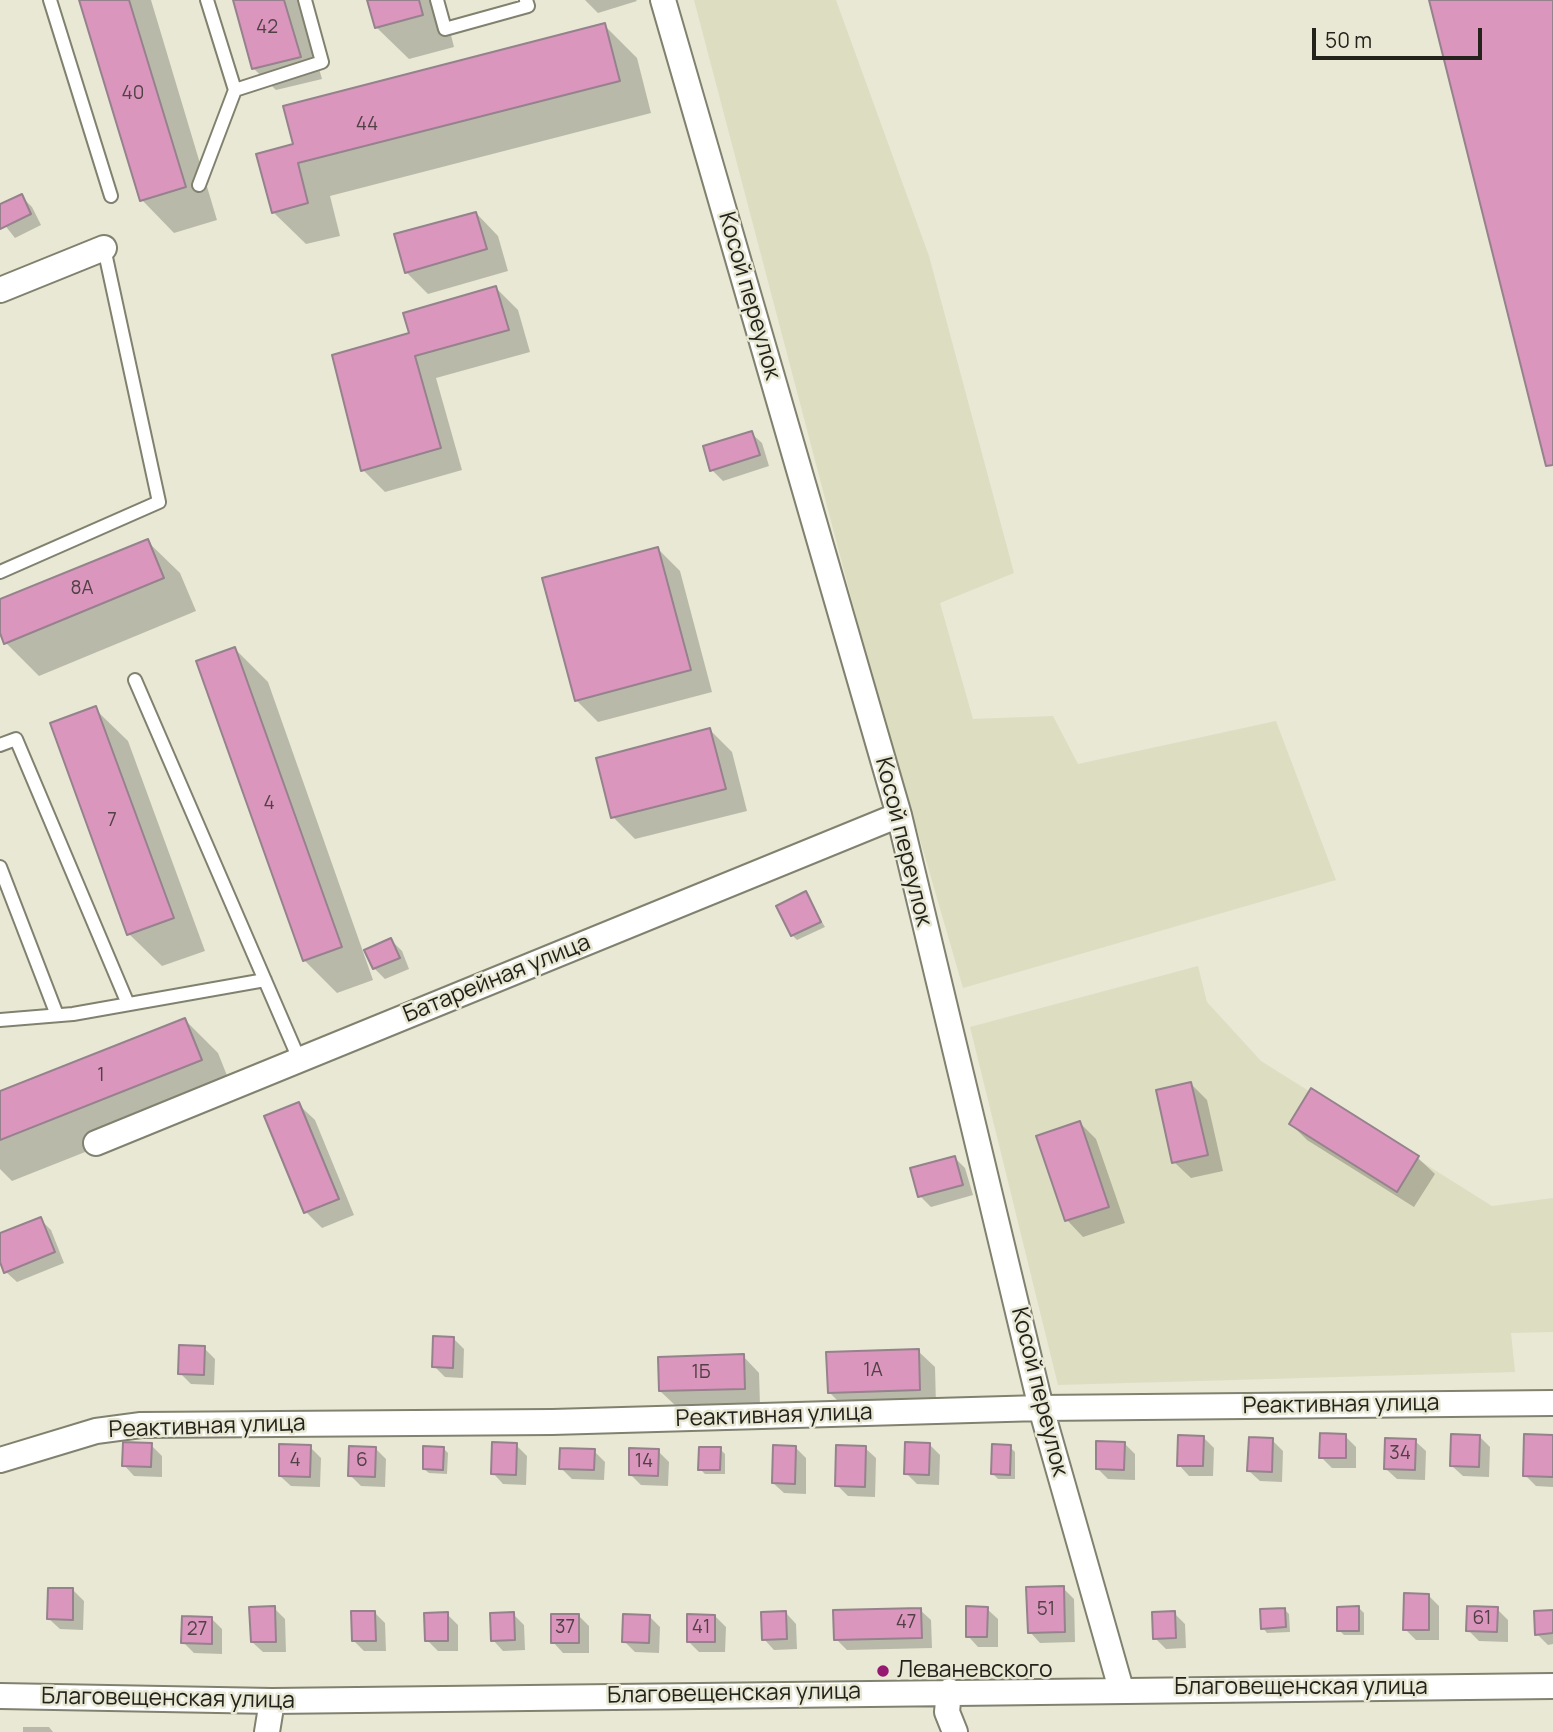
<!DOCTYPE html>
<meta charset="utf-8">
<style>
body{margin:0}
#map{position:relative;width:1553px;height:1732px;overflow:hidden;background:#e8e8d4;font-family:Manrope,sans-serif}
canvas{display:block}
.scale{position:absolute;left:1312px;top:28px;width:170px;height:32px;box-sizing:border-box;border:4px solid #23231c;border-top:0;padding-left:9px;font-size:21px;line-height:24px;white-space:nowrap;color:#23231c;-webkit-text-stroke:5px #e8e8d4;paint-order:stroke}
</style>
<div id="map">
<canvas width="1553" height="1732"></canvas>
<div class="scale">50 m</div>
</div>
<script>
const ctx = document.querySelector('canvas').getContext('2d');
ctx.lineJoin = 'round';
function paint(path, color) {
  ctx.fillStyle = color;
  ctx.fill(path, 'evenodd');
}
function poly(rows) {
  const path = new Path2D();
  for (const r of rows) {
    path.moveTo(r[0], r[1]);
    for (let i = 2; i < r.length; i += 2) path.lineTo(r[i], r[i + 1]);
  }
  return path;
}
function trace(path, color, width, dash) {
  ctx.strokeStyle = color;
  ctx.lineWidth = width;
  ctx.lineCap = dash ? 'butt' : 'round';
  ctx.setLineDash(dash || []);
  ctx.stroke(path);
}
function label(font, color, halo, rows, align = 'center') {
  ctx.font = font + ' Manrope,sans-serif';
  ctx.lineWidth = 5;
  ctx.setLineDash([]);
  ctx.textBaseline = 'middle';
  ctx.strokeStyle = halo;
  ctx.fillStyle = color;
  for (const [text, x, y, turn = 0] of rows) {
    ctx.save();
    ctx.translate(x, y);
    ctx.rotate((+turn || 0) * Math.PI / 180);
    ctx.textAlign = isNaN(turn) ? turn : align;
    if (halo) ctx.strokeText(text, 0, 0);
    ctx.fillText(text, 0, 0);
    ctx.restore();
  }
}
paint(poly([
 [694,0,836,0,929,256,1014,573,940,603,973,719,1053,716,1078,764,1276,721,1336,880,963,988,862,639],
 [1198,966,1207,1002,1261,1061,1492,1206,1553,1198,1553,1332,1511,1333,1515,1372,1058,1385,970,1027]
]), '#ddddc2');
paint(poly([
 [81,0,151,0,217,220,174,233,142,200],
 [235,0,299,0,322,79,276,90,253,68],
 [369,0,442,0,454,47,409,59,376,27],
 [585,0,636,0,637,1,598,13],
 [604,25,637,58,651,113,330,196,340,236,306,244,273,212,295,146],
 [21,196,32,207,41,225,15,238,0,219,0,206],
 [476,213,498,236,508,271,428,294,406,272],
 [496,288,518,310,530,352,436,378,462,470,385,492,363,470,411,335],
 [751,433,762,443,769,466,723,481,712,470],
 [147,541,180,573,196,611,39,676,6,643,0,629,0,601],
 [658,549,680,571,712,692,598,722,576,700],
 [235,649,268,682,373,980,337,993,304,960],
 [95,709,128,741,205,951,162,966,129,934],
 [710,730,732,752,747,811,635,839,613,817],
 [805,893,825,927,797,940,792,935],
 [391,940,402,951,409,969,385,979,374,968],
 [185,1020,218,1053,234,1093,12,1181,0,1169,0,1093],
 [1191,1084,1207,1100,1223,1171,1191,1178,1174,1162],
 [1312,1091,1418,1158,1435,1174,1414,1207,1307,1140,1291,1124],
 [298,1104,315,1120,354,1215,322,1228,306,1212],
 [1080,1123,1096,1139,1125,1223,1083,1237,1067,1220],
 [955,1158,965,1168,973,1195,931,1207,920,1196],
 [40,1219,51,1230,64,1263,17,1282,6,1272,0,1257,0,1235],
 [453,1338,464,1349,463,1378,445,1377,434,1366],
 [204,1348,215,1359,214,1385,191,1384,180,1373],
 [918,1351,935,1367,936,1406,846,1409,829,1392],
 [743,1356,759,1373,760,1405,677,1407,660,1391],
 [1345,1436,1356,1447,1356,1468,1332,1468,1321,1457],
 [1479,1436,1490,1447,1489,1477,1463,1476,1452,1466],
 [1203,1437,1214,1448,1213,1476,1189,1476,1179,1465],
 [1553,1437,1553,1487,1536,1486,1525,1475],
 [1272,1440,1283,1451,1282,1482,1260,1481,1249,1471],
 [1415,1441,1426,1451,1425,1480,1397,1479,1386,1469],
 [1124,1443,1135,1454,1135,1480,1108,1479,1098,1469],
 [929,1444,940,1455,939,1485,917,1484,906,1473],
 [151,1445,162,1456,162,1477,134,1476,124,1465],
 [516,1445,527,1456,526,1485,503,1484,493,1473],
 [310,1447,321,1458,320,1487,291,1486,280,1476],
 [1010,1447,1015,1452,1015,1479,998,1479,993,1474],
 [375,1448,386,1459,385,1487,361,1486,350,1475],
 [443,1448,448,1453,447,1474,429,1473,424,1469],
 [796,1448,806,1458,806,1494,784,1493,773,1483],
 [865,1448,876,1458,875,1497,848,1496,837,1485],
 [720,1449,725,1454,725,1474,705,1474,700,1469],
 [594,1451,605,1462,604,1480,572,1479,561,1468],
 [658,1451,669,1462,668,1486,641,1485,630,1474],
 [1063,1588,1074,1599,1075,1642,1040,1643,1030,1632],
 [73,1590,84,1601,83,1630,60,1629,49,1619],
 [1429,1596,1439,1606,1439,1640,1416,1640,1405,1629],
 [274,1608,285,1619,286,1652,263,1652,252,1642],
 [1359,1608,1364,1613,1364,1635,1344,1635,1339,1630],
 [987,1609,998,1619,998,1647,978,1647,968,1636],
 [1284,1609,1289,1614,1290,1632,1267,1633,1263,1628],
 [1497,1609,1508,1620,1508,1642,1479,1641,1468,1630],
 [920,1610,931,1620,932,1648,847,1650,836,1639],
 [1553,1611,1553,1644,1548,1645,1537,1634],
 [374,1612,385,1623,386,1651,364,1651,354,1641],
 [786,1613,796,1624,797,1649,774,1650,764,1639],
 [1174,1613,1185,1624,1186,1648,1166,1649,1155,1638],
 [447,1614,458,1625,458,1651,438,1651,427,1640],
 [513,1614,524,1625,525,1650,503,1651,493,1640],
 [578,1615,589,1626,589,1653,563,1653,553,1642],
 [649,1616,660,1627,659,1653,635,1652,624,1641],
 [715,1616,726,1627,725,1652,699,1652,688,1641],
 [211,1618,222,1629,222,1654,194,1653,183,1642],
 [23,1727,49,1727,53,1732,23,1732]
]), '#0003');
const building = poly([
 [79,0,129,0,186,187,140,201,79,0],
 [233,0,284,0,301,57,252,69,233,0],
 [367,0,419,0,423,15,375,28,367,0],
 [1429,0,1553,0,1553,465,1546,466,1429,0],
 [605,23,620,81,298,163,308,203,272,213,256,154,293,144,283,106,605,23],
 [22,194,31,214,0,229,0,204,22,194],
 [476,212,487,249,405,273,394,234,476,212],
 [496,286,509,330,415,356,441,448,361,471,332,355,409,333,403,313,496,286],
 [752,431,760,455,710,471,703,446,752,431],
 [148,539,164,578,4,644,0,633,0,599,148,539],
 [658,547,691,670,575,701,542,578,658,547],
 [235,647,342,947,303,961,196,661,235,647],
 [96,706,174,918,127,935,50,723,96,706],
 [710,728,726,789,611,818,596,758,710,728],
 [806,891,821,922,791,936,776,906,806,891],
 [391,938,400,958,373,969,364,950,391,938],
 [185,1018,202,1060,0,1140,0,1091,185,1018],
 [1191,1082,1208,1155,1172,1163,1156,1090,1191,1082],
 [1311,1088,1419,1156,1397,1192,1289,1124,1311,1088],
 [299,1102,339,1199,304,1213,264,1116,299,1102],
 [1080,1121,1109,1207,1065,1221,1036,1136,1080,1121],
 [955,1156,963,1185,918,1197,910,1168,955,1156],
 [41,1217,55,1252,4,1273,0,1262,0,1233,41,1217],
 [433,1336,454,1337,453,1368,432,1367,433,1336],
 [179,1345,205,1346,204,1375,178,1374,179,1345],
 [919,1349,920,1390,828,1393,826,1352,919,1349],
 [744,1354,745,1389,659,1391,658,1357,744,1354],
 [1320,1433,1346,1434,1346,1458,1319,1458,1320,1433],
 [1451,1434,1480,1435,1479,1467,1450,1466,1451,1434],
 [1524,1434,1553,1435,1553,1477,1523,1476,1524,1434],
 [1178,1435,1204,1436,1203,1466,1177,1466,1178,1435],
 [1249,1437,1273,1438,1272,1472,1247,1471,1249,1437],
 [1385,1438,1416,1439,1415,1470,1384,1469,1385,1438],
 [1096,1441,1125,1442,1124,1470,1096,1469,1096,1441],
 [123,1442,152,1443,151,1467,122,1466,123,1442],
 [492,1442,517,1443,516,1475,491,1474,492,1442],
 [905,1442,930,1443,929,1475,904,1474,905,1442],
 [279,1444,311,1445,310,1477,279,1476,279,1444],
 [992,1444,1011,1445,1010,1475,991,1474,992,1444],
 [773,1445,796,1446,795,1484,772,1483,773,1445],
 [836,1445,866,1446,865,1487,835,1486,836,1445],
 [349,1446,376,1447,375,1477,348,1476,349,1446],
 [423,1446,444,1447,443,1470,423,1469,423,1446],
 [699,1447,721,1447,720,1470,698,1470,699,1447],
 [560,1448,595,1449,594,1470,559,1469,560,1448],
 [629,1448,659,1449,658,1476,629,1475,629,1448],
 [1064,1586,1065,1632,1028,1633,1026,1587,1064,1586],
 [48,1588,73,1588,73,1620,47,1619,48,1588],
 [1404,1593,1429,1594,1429,1630,1403,1630,1404,1593],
 [275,1606,276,1642,251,1642,249,1607,275,1606],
 [966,1606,988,1607,987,1637,966,1637,966,1606],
 [1359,1606,1359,1631,1337,1631,1337,1607,1359,1606],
 [1467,1606,1498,1607,1497,1632,1466,1631,1467,1606],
 [921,1608,922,1638,834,1640,833,1610,921,1608],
 [1285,1608,1286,1627,1261,1629,1260,1609,1285,1608],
 [1553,1610,1553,1633,1535,1635,1534,1611,1553,1610],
 [351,1611,375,1611,376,1641,352,1641,351,1611],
 [786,1611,787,1639,762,1640,761,1612,786,1611],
 [1175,1611,1176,1638,1153,1639,1152,1612,1175,1611],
 [448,1612,448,1641,425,1641,424,1613,448,1612],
 [514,1612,515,1640,491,1641,490,1613,514,1612],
 [551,1614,579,1614,579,1643,551,1643,551,1614],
 [623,1614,650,1615,649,1643,622,1642,623,1614],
 [687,1614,715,1615,715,1642,687,1642,687,1614],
 [182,1616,212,1617,212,1644,181,1643,182,1616]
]);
paint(building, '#da96bd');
trace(building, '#95828c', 2);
const lane = poly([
 [50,0,111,196],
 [207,0,235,90,322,62,305,0],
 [437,0,445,29,528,6,526,0],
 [199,185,235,90],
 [0,572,159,502,104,248],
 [135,680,299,1059],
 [0,745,16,739,128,1004],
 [0,867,57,1015],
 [0,1020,73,1014,265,980]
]);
const street = poly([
 [663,0,899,815,1041,1408,1121,1689],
 [0,290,104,248],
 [96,1143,899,815],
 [0,1460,96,1431,141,1425,552,1422,1041,1408,1553,1403],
 [949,1691,947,1712,955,1732],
 [0,1696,272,1701,1553,1686],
 [267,1732,272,1701]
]);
trace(lane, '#81816f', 16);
trace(street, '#81816f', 28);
trace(lane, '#fff', 12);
trace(street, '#fff', 24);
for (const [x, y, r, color] of [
 [883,1671,7,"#961870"]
]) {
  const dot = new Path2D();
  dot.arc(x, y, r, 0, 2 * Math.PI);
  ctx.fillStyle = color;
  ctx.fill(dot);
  trace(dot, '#e8e8d4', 2.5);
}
label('19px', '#514044', null, [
 ["42",267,28],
 ["40",133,94],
 ["44",367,125],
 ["8А",82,589],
 ["4",269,804],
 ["7",112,821],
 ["1",101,1076],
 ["1А",873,1371],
 ["1Б",701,1373],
 ["34",1400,1454],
 ["4",295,1461],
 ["6",362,1461],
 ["14",644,1462],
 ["51",1046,1610],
 ["61",1482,1619],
 ["47",906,1623],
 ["37",565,1628],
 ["41",701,1628],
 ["27",197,1630]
]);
label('23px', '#23231c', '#e8e8d4', [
 ["Косой переулок",749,296,74],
 ["Косой переулок",903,842,76],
 ["Батарейная улица",497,979,-22],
 ["Косой переулок",1039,1392,76],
 ["Реактивная улица",1341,1405,-1],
 ["Реактивная улица",774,1416,-2],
 ["Реактивная улица",207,1427,-2],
 ["Благовещенская улица",1301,1688],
 ["Благовещенская улица",734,1694,-1],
 ["Благовещенская улица",168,1699,1]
]);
label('23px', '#23231c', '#e8e8d4', [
 ["Леваневского",897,1671]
], 'left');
</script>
